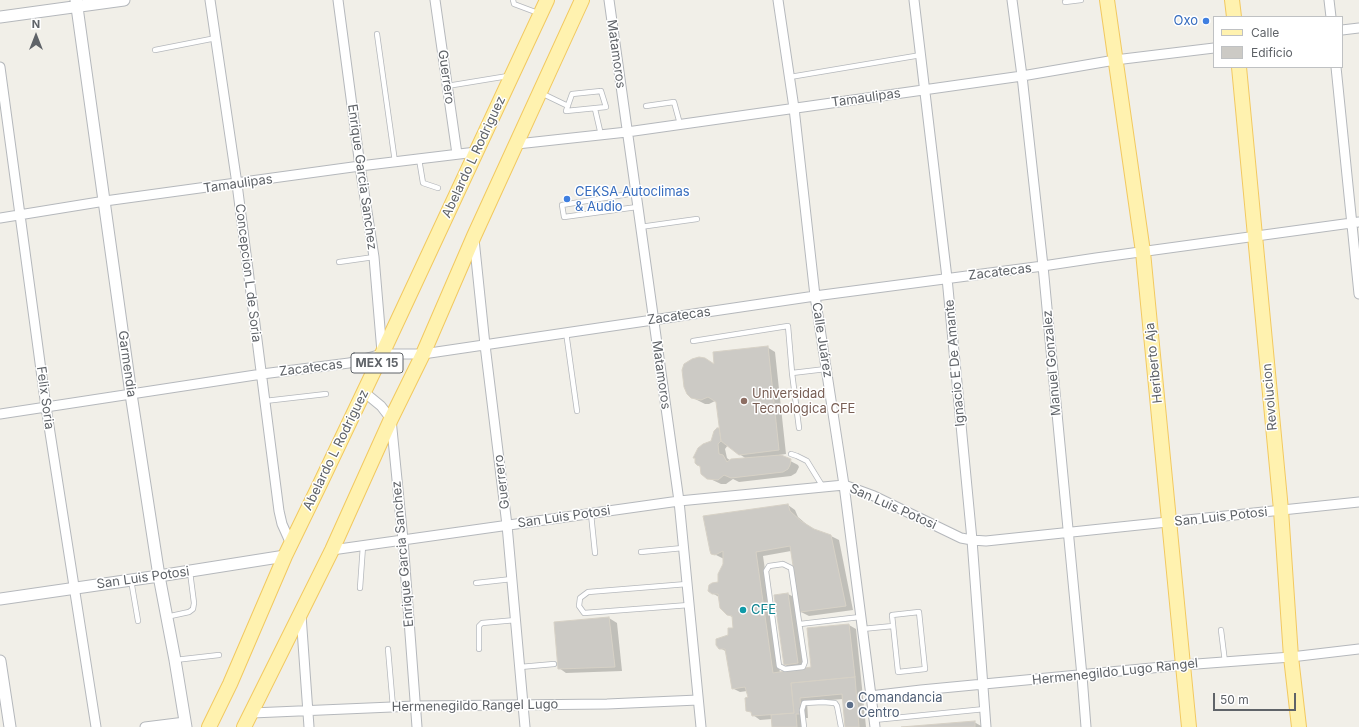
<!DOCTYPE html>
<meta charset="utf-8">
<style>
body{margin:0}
#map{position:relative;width:1359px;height:727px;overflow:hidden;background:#f1efe8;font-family:Inter,sans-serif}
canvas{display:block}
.legend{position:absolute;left:1213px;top:16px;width:130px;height:52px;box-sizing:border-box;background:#fff;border:1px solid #bfc1c3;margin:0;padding:5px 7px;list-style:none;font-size:12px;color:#5f6368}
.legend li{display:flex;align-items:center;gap:8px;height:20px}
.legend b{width:20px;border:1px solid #bfc1c3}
.north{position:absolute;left:16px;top:16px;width:40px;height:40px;-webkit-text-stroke:3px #fff;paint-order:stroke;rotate:0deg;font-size:11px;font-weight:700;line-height:16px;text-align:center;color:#5f6368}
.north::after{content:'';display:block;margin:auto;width:14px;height:18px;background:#5f6368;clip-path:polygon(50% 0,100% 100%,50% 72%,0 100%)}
.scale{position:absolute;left:1213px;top:693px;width:83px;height:18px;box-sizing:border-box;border:2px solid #5f6368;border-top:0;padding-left:5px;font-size:12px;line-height:14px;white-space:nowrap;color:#5f6368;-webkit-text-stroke:3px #fff;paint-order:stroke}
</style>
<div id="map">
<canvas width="1359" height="727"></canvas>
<ul class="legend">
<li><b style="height:5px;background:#fff2af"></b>Calle</li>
<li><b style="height:11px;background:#cccac5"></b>Edificio</li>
</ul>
<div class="north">N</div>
<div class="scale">50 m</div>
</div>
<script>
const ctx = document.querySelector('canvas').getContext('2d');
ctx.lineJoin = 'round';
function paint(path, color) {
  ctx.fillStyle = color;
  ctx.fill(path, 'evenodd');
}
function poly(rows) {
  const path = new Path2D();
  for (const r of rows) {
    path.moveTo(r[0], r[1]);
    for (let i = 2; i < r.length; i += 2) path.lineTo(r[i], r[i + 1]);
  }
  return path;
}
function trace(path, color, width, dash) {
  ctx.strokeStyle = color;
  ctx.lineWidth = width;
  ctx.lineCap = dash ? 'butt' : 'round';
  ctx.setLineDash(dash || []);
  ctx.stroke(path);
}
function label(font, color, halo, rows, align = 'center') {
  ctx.font = font + ' Inter,sans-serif';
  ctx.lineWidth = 3;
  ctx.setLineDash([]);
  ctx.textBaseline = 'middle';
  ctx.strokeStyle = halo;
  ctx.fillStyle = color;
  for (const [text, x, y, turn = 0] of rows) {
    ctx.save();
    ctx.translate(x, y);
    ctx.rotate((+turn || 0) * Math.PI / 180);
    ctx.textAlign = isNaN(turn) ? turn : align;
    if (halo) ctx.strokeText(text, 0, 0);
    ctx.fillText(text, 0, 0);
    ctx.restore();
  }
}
paint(poly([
 [767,347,775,352,786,454,779,455,798,465,799,467,796,473,791,476,739,482,733,479,726,484,721,484,704,476,701,467,697,465,712,441,714,432,720,429,717,400,709,404,705,404,691,397,688,394,683,378,683,371,715,365],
 [728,445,739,454,747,459,731,461,727,458,725,449],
 [788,505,795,510,798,517,812,529,831,536,839,540,853,610,809,616,801,612,791,551,763,556,780,673,812,668,849,625,856,629,866,727,846,727,843,699,807,702,808,718,803,718,804,727,773,727,772,719,760,720,753,715,753,713,747,710,749,697,747,691,740,692,732,688,727,652,720,648,735,630,734,618,727,614,719,597,712,593,719,582,724,564,724,559,712,553],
 [788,594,794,597,803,666,791,668,785,665],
 [609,618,617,623,622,671,566,673,559,668,555,623],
 [974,722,983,727,913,727]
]), '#0003');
const building = poly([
 [768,346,779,450,739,455,721,441,716,402,708,397,701,400,691,398,687,394,684,387,682,370,684,364,692,359,699,357,705,358,714,364,713,352,768,346],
 [717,428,719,428,721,441,718,444,719,454,723,455,727,462,731,459,781,455,791,459,790,465,788,469,783,472,731,478,724,475,718,480,707,479,701,474,700,466,697,465,695,463,695,458,693,458,698,448,703,444,711,441,714,431,717,428],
 [788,504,790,511,801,521,814,529,831,535,846,606,800,612,790,546,756,552,773,673,811,667,807,628,849,624,855,677,791,683,794,713,752,716,751,712,746,711,745,698,748,697,745,687,732,689,725,649,719,649,716,645,716,639,728,635,728,628,733,628,732,616,727,615,720,608,718,594,712,594,708,591,709,585,712,583,718,582,718,574,723,564,723,551,715,555,711,554,710,551,703,516,788,504],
 [788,593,798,663,784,665,774,595,788,593],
 [609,617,615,667,558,669,554,622,609,617],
 [855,677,859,727,845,727,842,694,800,698,801,714,796,714,797,727,772,727,771,715,794,713,791,683,855,677],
 [975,721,975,727,901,727,975,721]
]);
paint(building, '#cccac5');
trace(building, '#d6d1c6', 1);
const service = poly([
 [513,0,514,4,538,13],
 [1065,2,1081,0],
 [377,34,395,162],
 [155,50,216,38],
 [790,77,921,55],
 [447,86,508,76],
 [601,91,606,107,566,111,572,94,601,91],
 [541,93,568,106],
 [646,106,674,102,680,124],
 [595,109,601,135],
 [419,159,423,183,438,188],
 [635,193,562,205,564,217,637,207],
 [640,227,697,219],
 [339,262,374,257],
 [566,332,577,411],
 [693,341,788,326,792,373,799,428],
 [792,373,826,369],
 [265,401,326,394],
 [791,454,797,456,807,461,823,487],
 [591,514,595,553],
 [641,552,683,548],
 [783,564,791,568,805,662,803,667,785,669,779,666,766,571,769,566,783,564],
 [131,580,138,621],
 [476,583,512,579],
 [687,584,588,592,580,598,579,606,584,613,689,605],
 [360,588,363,546],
 [919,612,925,669,898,672,892,615,919,612],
 [166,617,189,612,193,609,194,603,190,572],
 [800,624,860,617],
 [862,629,893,626],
 [1221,630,1225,662],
 [388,649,393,707],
 [479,649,479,626,482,623,516,620],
 [175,660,219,655],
 [520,667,554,664],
 [874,720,985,709],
 [804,727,802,710,804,703,823,702,835,703,837,706,841,727]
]);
const minor = poly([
 [210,0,237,184,279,511,282,524,291,544],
 [338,0,360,166,374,257,382,352],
 [435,0,457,154],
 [609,0,679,501,701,727],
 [778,0,794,108,815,296,844,485,875,727],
 [914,0,947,278,972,540,986,727],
 [1012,0,1022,76,1043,266,1082,676,1086,727],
 [1329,0,1331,17],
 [1342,30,1359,28],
 [0,67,46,407,96,727],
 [1336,67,1359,294],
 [517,144,627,132,1022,76,1115,60,1214,48],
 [0,218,105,201,360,166,476,152],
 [474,239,485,345,507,525,525,727],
 [364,392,381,406,391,419,403,540,417,727],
 [0,414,262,374,349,363,382,354,423,354,815,296,1043,266,1096,258,1359,222],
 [332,550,679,501,844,485,874,496,961,538,972,540,986,541,1359,502],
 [301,615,309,727],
 [870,696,921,690,1183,665,1291,657,1359,649],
 [252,713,415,706,607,704,698,700],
 [145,727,185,722]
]);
const tertiary = poly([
 [76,0,131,394,159,576,175,660,186,727],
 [0,17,124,0],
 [0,599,159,576,285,556],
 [0,661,10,727]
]);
const primary = poly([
 [1107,0,1143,252,1189,727],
 [1232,0,1234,17],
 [1239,67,1281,510,1291,657,1299,727],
 [209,727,230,684,285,556,320,484,382,354,547,0],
 [244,727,332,550,391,419,423,354,474,236,582,0]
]);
trace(service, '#b5b8bc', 6);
trace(minor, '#b5b8bc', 11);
trace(tertiary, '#b5b8bc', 13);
trace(primary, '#f2c960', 16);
trace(service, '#fff', 4.5);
trace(minor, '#fff', 9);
trace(tertiary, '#fff', 11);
trace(primary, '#fff2af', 14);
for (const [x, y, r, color] of [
 [1206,21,4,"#3f7fe0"],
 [567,199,4,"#3f7fe0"],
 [744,401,4,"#8d6e63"],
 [743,610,4,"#0f9aa8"],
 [850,705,4,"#5c6f8a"]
]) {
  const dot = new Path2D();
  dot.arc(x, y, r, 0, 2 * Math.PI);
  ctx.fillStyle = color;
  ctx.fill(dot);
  trace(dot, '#fff', 1.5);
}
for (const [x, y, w] of [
 [377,363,52]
]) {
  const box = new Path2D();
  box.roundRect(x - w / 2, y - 10, w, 20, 3);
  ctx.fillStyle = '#fff';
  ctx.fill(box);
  trace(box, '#5f6368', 1);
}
label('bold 12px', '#5f6368', null, [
 ["MEX 15",377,363]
]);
label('13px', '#366cbe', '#fff', [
 ["Oxo",1198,21],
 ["CEKSA Autoclimas",575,192,"left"],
 ["& Audio",575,207,"left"]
], 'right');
label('13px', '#5f6368', '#fff', [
 ["Matamoros",616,54,82],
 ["Guerrero",446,77,82],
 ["Tamaulipas",866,98,-8],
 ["Abelardo L Rodriguez",474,157,-65],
 ["Enrique Garcia Sanchez",362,177,82],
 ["Tamaulipas",238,184,-8],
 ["Zacatecas",1000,272,-7],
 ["Concepcion L de Soria",248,273,83],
 ["Zacatecas",679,316,-8],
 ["Calle Juárez",822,340,81],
 ["Ignacio E De Amante",955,363,-95],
 ["Manuel Gonzalez",1052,363,-95],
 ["Heriberto Aja",1154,363,-96],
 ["Garmendia",127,364,82],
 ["Zacatecas",311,368,-7],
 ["Matamoros",661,375,82],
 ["Revolucion",1270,397,-95],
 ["Felix Soria",45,398,82],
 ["Abelardo L Rodriguez",336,450,-64],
 ["Guerrero",502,482,-97],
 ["San Luis Potosi",893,507,24],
 ["San Luis Potosi",564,517,-8],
 ["San Luis Potosi",1221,517,-6],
 ["Enrique Garcia Sanchez",403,554,-95],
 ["San Luis Potosi",143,578,-8],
 ["Hermenegildo Lugo Rangel",1115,672,-6],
 ["Hermenegildo Rangel Lugo",475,706,-1]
]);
label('13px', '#785e54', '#fff', [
 ["Universidad",752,394],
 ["Tecnologica CFE",752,409]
], 'left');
label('13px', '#0d838f', '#fff', [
 ["CFE",751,610]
], 'left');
label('13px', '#4e5e75', '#fff', [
 ["Comandancia",858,698],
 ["Centro",858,713]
], 'left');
</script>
